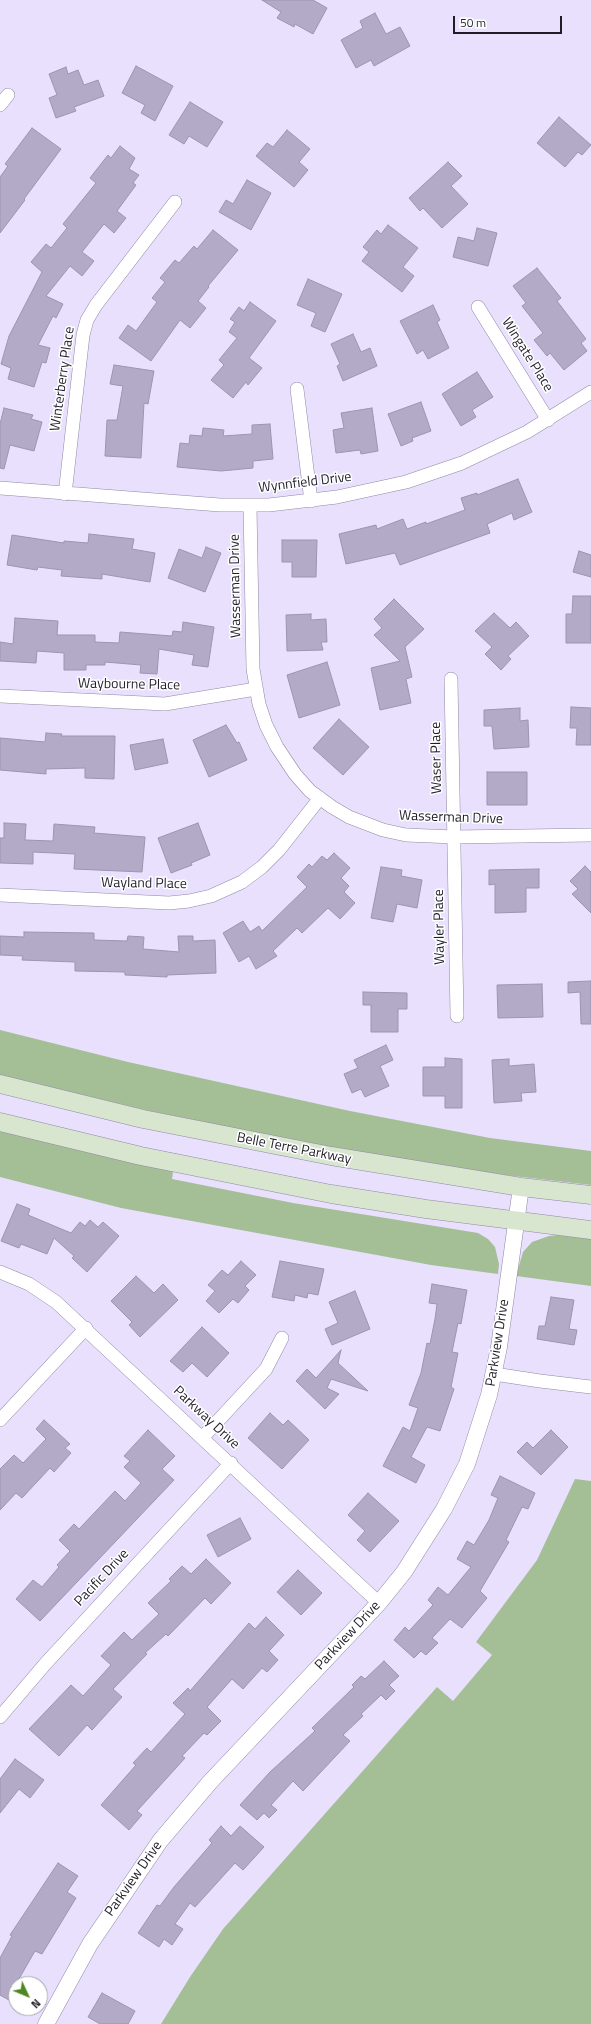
<!DOCTYPE html>
<style>
body{margin:0}
#map{position:relative;width:591px;height:2024px;overflow:hidden;background:#e9e0fe;font-family:"Titillium Web",sans-serif}
canvas{display:block}
.north{position:absolute;left:8px;top:1976px;width:40px;height:40px;box-sizing:border-box;background:#fff;border:1px solid #a6a5a9;border-radius:50%;rotate:134deg;font-size:11px;font-weight:700;line-height:16px;text-align:center;color:#201d28}
.north::after{content:'';display:block;margin:auto;width:14px;height:18px;background:#4e8723;clip-path:polygon(50% 0,100% 100%,50% 72%,0 100%)}
.scale{position:absolute;left:453px;top:16px;width:109px;height:18px;box-sizing:border-box;border:2px solid #201d28;border-top:0;padding-left:5px;font-size:12px;line-height:14px;white-space:nowrap;color:#201d28;-webkit-text-stroke:3px #fff;paint-order:stroke}
</style>
<div id="map">
<canvas width="591" height="2024"></canvas>
<div class="north">N</div>
<div class="scale">50 m</div>
</div>
<script>
const ctx = document.querySelector('canvas').getContext('2d');
ctx.lineJoin = 'round';
function paint(path, color) {
  ctx.fillStyle = color;
  ctx.fill(path, 'evenodd');
}
function poly(rows) {
  const path = new Path2D();
  for (const r of rows) {
    path.moveTo(r[0], r[1]);
    for (let i = 2; i < r.length; i += 2) path.lineTo(r[i], r[i + 1]);
  }
  return path;
}
function trace(path, color, width, dash) {
  ctx.strokeStyle = color;
  ctx.lineWidth = width;
  ctx.lineCap = dash ? 'butt' : 'round';
  ctx.setLineDash(dash || []);
  ctx.stroke(path);
}
function label(font, color, halo, rows, align = 'center') {
  ctx.font = font + ' "Titillium Web",sans-serif';
  ctx.lineWidth = 3;
  ctx.setLineDash([]);
  ctx.textBaseline = 'middle';
  ctx.strokeStyle = halo;
  ctx.fillStyle = color;
  for (const [text, x, y, turn = 0] of rows) {
    ctx.save();
    ctx.translate(x, y);
    ctx.rotate((+turn || 0) * Math.PI / 180);
    ctx.textAlign = isNaN(turn) ? turn : align;
    if (halo) ctx.strokeText(text, 0, 0);
    ctx.fillText(text, 0, 0);
    ctx.restore();
  }
}
paint(poly([
 [0,1030,128,1062,350,1111,490,1138,591,1151,591,1185,505,1175,354,1152,150,1111,0,1075],
 [0,1130,164,1169,173,1172,172,1179,293,1203,478,1233,488,1239,495,1247,499,1264,498,1274,431,1265,121,1208,0,1177],
 [558,1235,591,1239,591,1286,516,1276,523,1252,532,1242,549,1236],
 [575,1479,591,1481,591,2024,161,2024,190,1977,223,1929,437,1687,453,1701,492,1655,476,1642,537,1560]
]), '#a4be96');
const building = poly([
 [262,0,313,0,327,8,313,34,295,24,294,27,277,18,281,12,262,0],
 [375,13,386,34,400,27,410,46,374,66,371,60,356,68,341,40,363,28,360,21,375,13],
 [136,66,173,86,155,121,141,113,145,105,122,93,136,66],
 [66,67,68,74,78,70,84,85,98,80,104,96,74,107,76,111,56,118,49,98,57,95,49,74,66,67],
 [190,102,223,122,207,147,189,136,184,144,169,135,190,102],
 [559,117,591,145,582,155,578,152,565,167,537,143,559,117],
 [32,128,61,149,24,199,25,200,0,233,0,177,8,166,5,164,32,128],
 [287,130,310,149,299,162,308,170,294,187,256,156,267,143,273,147,287,130],
 [120,146,135,158,129,169,139,175,133,183,136,185,117,211,126,218,114,233,104,224,82,252,94,261,82,276,70,266,46,296,63,304,56,318,53,316,38,345,50,348,46,363,42,362,34,387,8,379,11,368,1,364,9,336,42,272,31,262,46,244,51,248,67,228,63,224,96,183,90,178,108,155,111,158,120,146],
 [448,162,462,176,451,186,468,204,442,228,423,208,420,211,409,198,448,162],
 [247,180,271,193,251,230,219,212,226,200,233,204,247,180],
 [388,225,418,248,403,267,414,276,402,292,362,261,369,252,363,247,377,230,381,234,388,225],
 [477,228,497,233,488,266,453,257,458,237,474,241,477,228],
 [213,230,238,250,208,286,209,287,198,301,206,308,190,328,180,320,151,361,119,338,128,325,136,331,157,302,152,298,165,282,160,278,175,260,179,263,194,246,197,249,213,230],
 [537,268,561,298,557,301,586,339,581,343,587,351,564,370,550,353,547,356,534,340,543,333,522,306,526,303,513,286,537,268],
 [308,279,342,294,325,332,311,326,316,313,297,305,308,279],
 [250,302,276,321,249,358,262,368,248,385,246,382,233,398,211,380,224,365,219,360,237,338,229,332,235,322,230,319,239,307,244,311,250,302],
 [433,305,440,320,437,322,449,348,428,359,423,350,417,354,400,321,433,305],
 [353,334,361,352,370,348,377,366,343,381,337,366,340,364,331,344,353,334],
 [114,365,154,371,148,404,144,403,141,458,105,456,107,420,117,420,123,386,110,384,114,365],
 [477,372,493,397,472,410,476,417,461,426,442,394,477,372],
 [421,402,431,431,412,438,413,441,401,446,388,414,421,402],
 [4,408,33,415,31,419,42,422,34,451,10,445,4,469,0,468,0,424,4,408],
 [372,408,378,451,361,454,360,450,336,453,333,430,344,428,341,413,372,408],
 [270,424,273,459,253,461,253,468,221,471,177,467,180,443,189,444,190,435,202,436,203,428,224,430,223,436,252,434,252,425,270,424],
 [518,479,532,512,514,520,512,513,487,524,490,533,400,565,395,553,346,564,339,534,376,525,377,529,403,519,407,529,426,522,426,524,465,510,461,498,477,493,477,495,518,479],
 [89,534,134,539,132,549,155,553,150,582,102,574,102,579,61,576,62,570,38,567,37,570,7,565,12,535,64,543,64,541,88,543,89,534],
 [282,540,317,540,316,577,292,577,292,562,282,562,282,540],
 [206,547,221,553,205,592,168,578,179,549,202,558,206,547],
 [579,551,591,555,591,577,573,572,579,551],
 [573,596,591,596,591,643,566,643,566,614,572,614,573,596],
 [394,599,424,629,405,647,412,677,406,679,411,703,380,710,371,668,400,661,374,635,382,628,374,619,394,599],
 [494,613,510,628,516,622,529,636,508,656,511,659,501,670,485,654,492,647,475,631,494,613],
 [311,614,311,620,326,619,327,642,321,642,323,650,287,651,286,615,311,614],
 [15,618,58,621,57,635,95,635,95,642,119,643,120,632,172,636,173,631,182,632,183,622,214,627,208,667,192,665,194,655,159,649,157,674,140,673,141,665,105,662,105,665,86,665,86,670,64,670,64,653,37,651,36,663,0,661,0,642,13,644,15,618],
 [327,662,340,705,299,718,287,675,327,662],
 [571,707,591,708,591,745,576,745,577,728,570,728,571,707],
 [520,708,520,721,528,720,529,747,494,749,492,726,484,726,484,710,520,708],
 [339,719,369,747,343,775,313,748,339,719],
 [226,725,237,743,239,742,247,760,209,777,193,740,226,725],
 [46,733,62,734,61,736,115,736,114,779,85,778,85,768,46,769,46,774,0,770,0,738,45,742,46,733],
 [163,739,168,763,135,770,130,745,163,739],
 [487,772,527,772,527,805,487,805,487,772],
 [4,823,26,824,25,840,53,841,54,824,95,827,94,833,145,837,142,872,74,869,75,854,33,852,33,864,0,863,0,838,4,838,4,823],
 [198,823,210,855,191,863,192,865,171,873,158,838,198,823],
 [334,853,350,868,341,878,349,886,344,892,355,903,340,919,328,908,302,933,297,928,273,951,277,956,256,969,249,956,239,962,223,933,243,921,250,932,259,926,262,931,307,887,297,877,309,864,312,867,322,856,327,860,334,853],
 [585,866,591,872,591,913,572,894,578,889,570,881,585,866],
 [381,867,402,870,401,876,422,880,417,908,397,904,393,922,371,918,381,867],
 [539,869,539,888,526,888,526,912,495,913,495,884,489,885,489,870,539,869],
 [24,932,94,933,94,940,127,941,128,936,144,937,143,949,179,952,178,936,193,936,193,941,215,940,216,973,167,975,167,977,125,975,125,972,75,971,75,962,22,960,23,956,0,955,0,936,24,937,24,932],
 [591,981,591,1024,581,1024,580,992,568,993,568,982,591,981],
 [542,984,543,1017,498,1018,497,985,542,984],
 [363,992,407,993,407,1009,398,1009,398,1032,371,1032,371,1005,363,1005,363,992],
 [386,1045,393,1060,380,1066,389,1086,365,1097,361,1089,352,1093,344,1074,358,1068,354,1060,386,1045],
 [445,1058,462,1059,462,1108,445,1108,445,1096,423,1096,423,1067,445,1067,445,1058],
 [509,1059,509,1066,534,1064,536,1092,521,1093,522,1101,494,1103,492,1060,509,1059],
 [17,1204,30,1209,28,1215,71,1233,80,1222,85,1226,90,1220,98,1227,103,1222,119,1236,87,1272,72,1258,74,1256,54,1238,47,1254,21,1244,19,1248,1,1241,17,1204],
 [241,1261,256,1275,245,1286,249,1290,238,1303,233,1299,219,1313,206,1301,215,1291,208,1285,222,1270,228,1275,241,1261],
 [280,1261,324,1269,318,1295,308,1293,307,1298,295,1295,294,1301,272,1297,280,1261],
 [136,1276,154,1293,163,1284,178,1300,140,1337,129,1325,132,1322,111,1301,136,1276],
 [432,1284,467,1290,461,1324,458,1323,452,1352,458,1353,451,1387,454,1389,440,1431,427,1427,411,1457,425,1465,416,1483,383,1466,403,1427,410,1431,418,1408,409,1405,421,1373,427,1343,430,1344,435,1319,437,1304,429,1303,432,1284],
 [355,1291,370,1329,332,1345,325,1329,338,1323,329,1302,355,1291],
 [551,1297,574,1300,569,1329,577,1330,574,1345,537,1339,539,1326,545,1326,551,1297],
 [202,1327,229,1353,207,1377,192,1363,183,1372,170,1361,202,1327],
 [341,1350,338,1363,368,1391,331,1379,327,1388,339,1394,325,1409,296,1381,307,1369,316,1378,341,1350],
 [270,1413,283,1425,288,1420,309,1440,282,1469,248,1438,270,1413],
 [44,1420,70,1444,65,1448,71,1453,54,1472,50,1468,22,1498,16,1493,0,1510,0,1469,14,1455,23,1463,46,1439,36,1429,44,1420],
 [148,1430,175,1456,162,1469,174,1480,40,1621,16,1599,33,1580,42,1587,59,1567,57,1565,70,1551,59,1540,74,1524,79,1529,115,1491,125,1501,141,1483,124,1467,130,1461,124,1456,148,1430],
 [551,1430,568,1447,541,1475,517,1452,527,1442,533,1448,551,1430],
 [500,1476,535,1493,528,1509,522,1507,506,1540,509,1542,480,1591,487,1598,462,1628,450,1619,432,1638,438,1643,426,1655,421,1651,414,1658,394,1640,405,1627,409,1631,433,1605,428,1600,438,1587,448,1595,471,1567,457,1559,467,1541,474,1545,489,1520,498,1498,491,1495,500,1476],
 [368,1493,399,1521,370,1552,357,1540,365,1531,348,1515,368,1493],
 [240,1518,251,1539,218,1557,207,1535,240,1518],
 [206,1559,231,1583,211,1604,205,1598,168,1636,166,1634,145,1653,147,1654,113,1689,122,1697,92,1730,87,1725,59,1756,29,1729,71,1685,83,1696,111,1665,101,1656,124,1632,132,1640,159,1614,148,1603,171,1581,169,1579,182,1566,191,1574,206,1559],
 [298,1570,322,1593,301,1615,277,1592,298,1570],
 [266,1617,284,1635,269,1651,278,1660,267,1672,262,1668,243,1689,232,1679,207,1707,221,1721,207,1735,204,1733,182,1756,185,1758,137,1811,142,1815,129,1830,101,1805,136,1765,133,1763,147,1748,151,1752,185,1714,173,1703,188,1688,190,1691,249,1623,255,1629,266,1617],
 [384,1661,399,1676,389,1685,395,1691,386,1700,381,1695,361,1714,363,1716,343,1735,350,1741,303,1791,293,1781,271,1805,277,1810,269,1818,264,1813,257,1820,240,1805,270,1772,315,1731,312,1728,354,1687,352,1685,361,1676,365,1679,384,1661],
 [15,1759,44,1780,30,1798,19,1789,0,1813,0,1779,15,1759],
 [221,1826,231,1836,240,1826,264,1847,243,1870,235,1863,195,1907,190,1903,175,1924,183,1929,172,1945,164,1939,159,1947,138,1933,157,1905,160,1906,174,1887,212,1843,209,1840,221,1826],
 [58,1863,78,1876,67,1892,76,1898,42,1954,35,1951,16,1984,16,2004,0,1995,0,1958,12,1936,10,1935,58,1863],
 [102,1993,135,2011,128,2024,100,2024,88,2017,102,1993]
]);
paint(building, '#b3aac7');
trace(building, '#9d94b0', 1);
const minor = poly([
 [0,105,8,95],
 [478,307,548,420],
 [297,389,311,501],
 [0,488,220,505,269,505,337,497,406,482,462,463,527,432,591,392],
 [65,494,83,335,87,320,96,305,175,202],
 [250,506,253,669,259,704,266,725,277,747,295,774,310,791,332,807,349,817,383,830,406,835,454,837,591,835],
 [451,679,457,1016],
 [0,696,165,704,256,689],
 [0,895,169,903,189,901,211,896,242,882,262,867,279,850,320,798],
 [0,1272,29,1284,56,1302,379,1603],
 [494,1374,540,1381,591,1387],
 [0,1420,86,1328],
 [203,1437,266,1369,282,1338],
 [0,1717,46,1663,231,1463]
]);
const tertiary = poly([
 [46,2024,90,1944,160,1841,210,1782,379,1603,404,1572,444,1509,467,1464,489,1395,499,1347,521,1187]
]);
const secondary = poly([
 [0,1084,143,1119,331,1156,521,1187,591,1195],
 [0,1122,141,1156,331,1194,426,1209,591,1230]
]);
trace(minor, '#9088a3', 14);
trace(tertiary, '#9088a3', 17);
trace(secondary, '#9088a3', 19);
trace(minor, '#fff', 13);
trace(tertiary, '#fff', 16);
trace(secondary, '#d8e6d0', 18);
label('14px', '#201d28', '#fff', [
 ["Wingate Place",527,355,58],
 ["Winterberry Place",63,379,-82],
 ["Wynnfield Drive",305,483,-7],
 ["Wasserman Drive",236,586,-91],
 ["Waybourne Place",129,685,1],
 ["Waser Place",437,758,-91],
 ["Wasserman Drive",451,818,2],
 ["Wayland Place",144,884,1],
 ["Wayler Place",440,927,-91],
 ["Belle Terre Parkway",294,1149,11],
 ["Parkview Drive",498,1343,-81],
 ["Parkway Drive",206,1418,43],
 ["Pacific Drive",102,1578,-47],
 ["Parkview Drive",348,1636,-47],
 ["Parkview Drive",134,1879,-55]
]);
</script>
